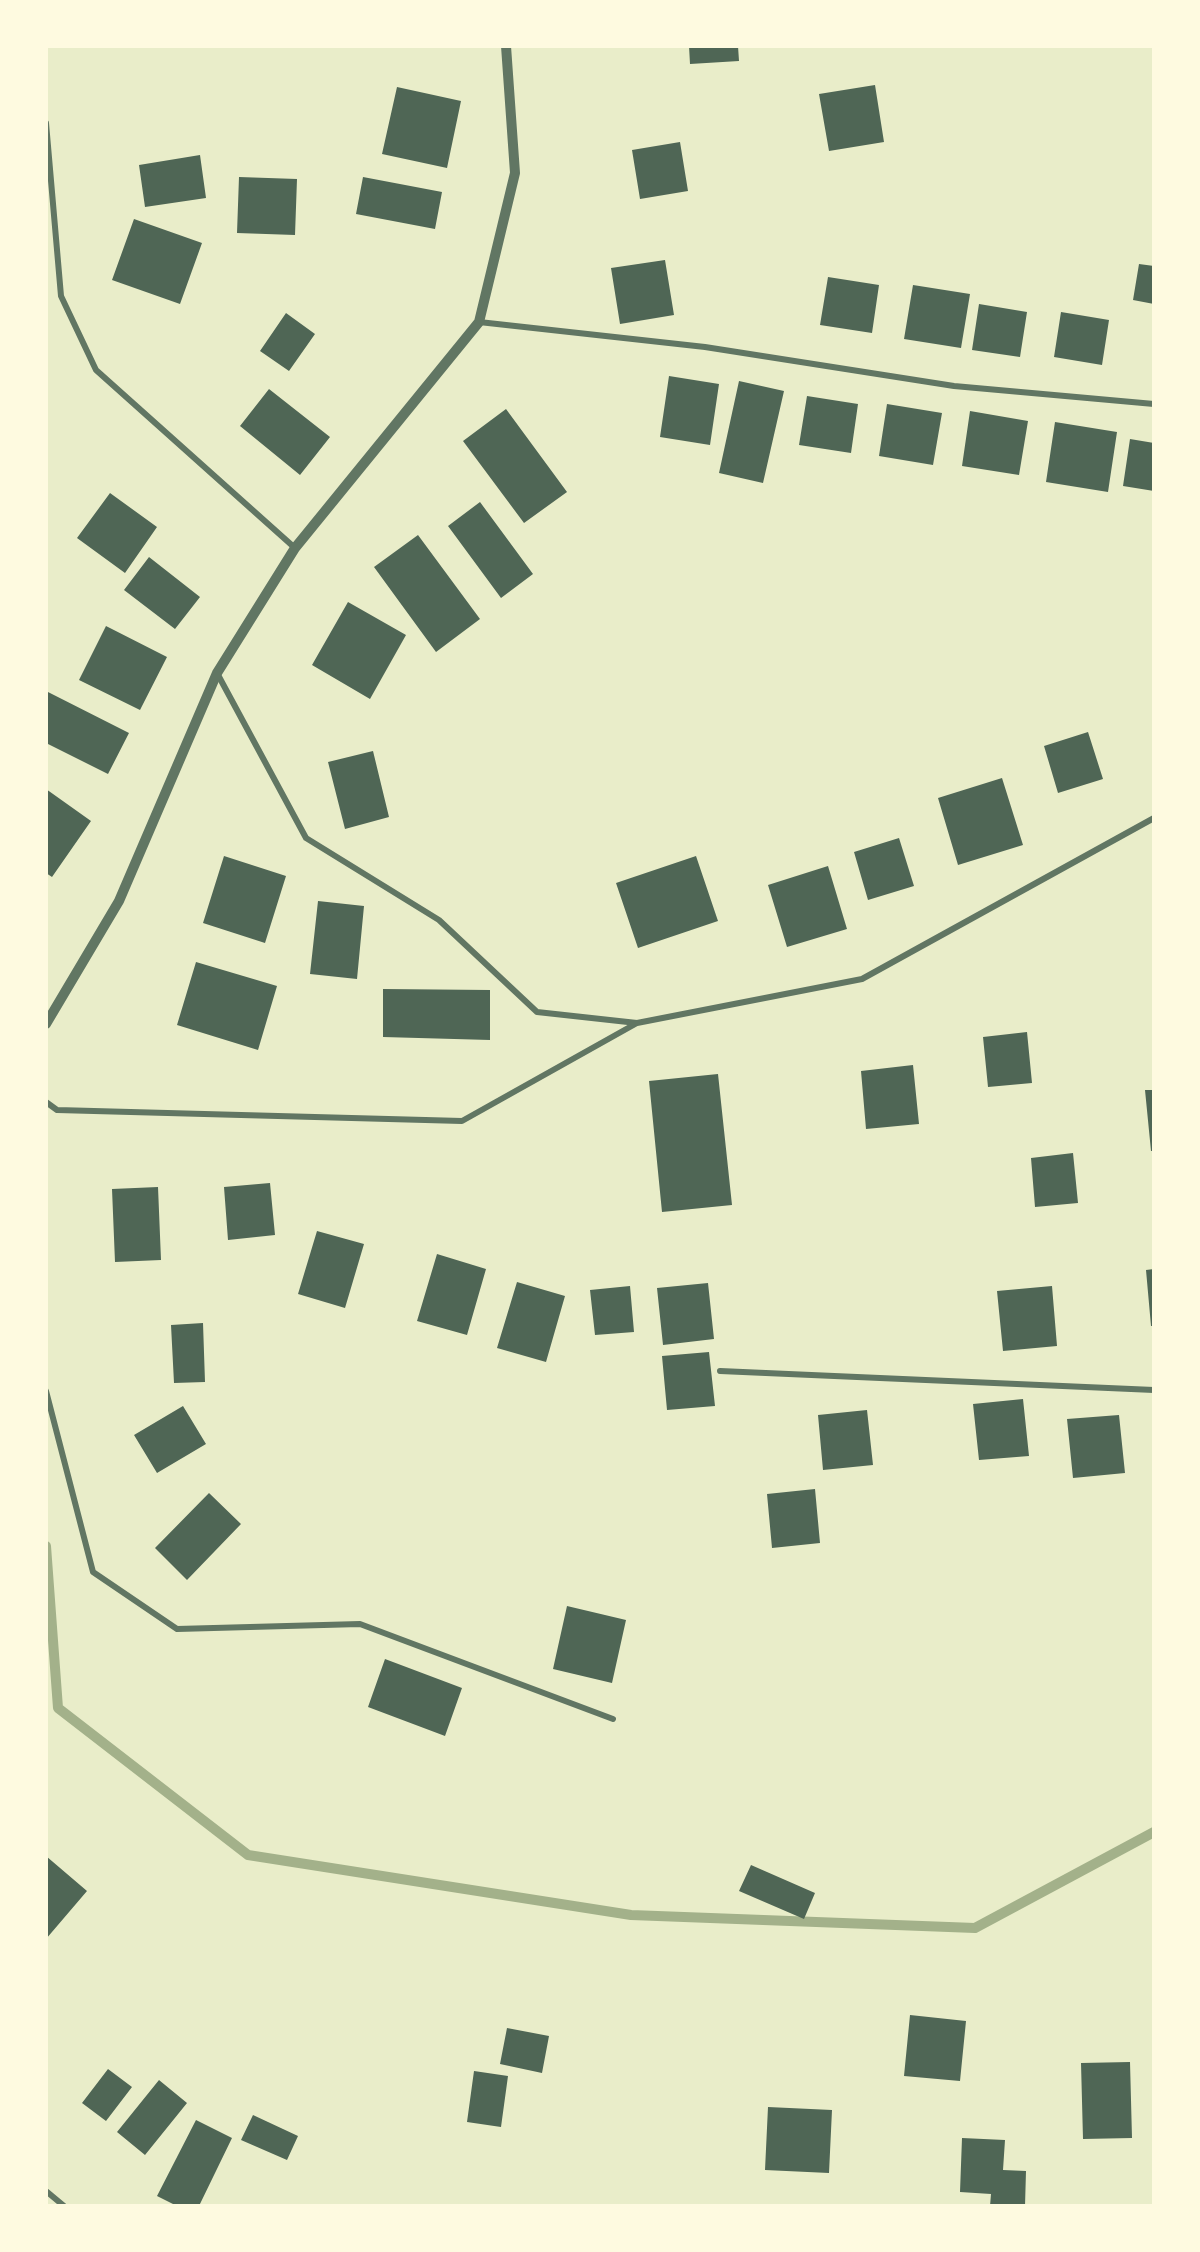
<!DOCTYPE html>
<style>
body{margin:0}
#map{position:relative;width:1200px;height:2252px;overflow:hidden;background:#e9edc9;font-family:Helvetica,sans-serif}
canvas{display:block}
.frame{position:absolute;inset:0;border:48px solid #fefae0;pointer-events:none}
</style>
<div id="map">
<canvas width="1200" height="2252"></canvas>
<div class="frame"></div>
</div>
<script>
const ctx = document.querySelector('canvas').getContext('2d');
ctx.lineJoin = 'round';
function poly(rows) {
  const path = new Path2D();
  for (const r of rows) {
    path.moveTo(r[0], r[1]);
    for (let i = 2; i < r.length; i += 2) path.lineTo(r[i], r[i + 1]);
  }
  return path;
}
function trace(path, color, width, dash) {
  ctx.strokeStyle = color;
  ctx.lineWidth = width;
  ctx.lineCap = dash ? 'butt' : 'round';
  ctx.setLineDash(dash || []);
  ctx.stroke(path);
}
function paint(path, color) {
  ctx.fillStyle = color;
  ctx.fill(path, 'evenodd');
}
trace(poly([
 [46,1546,58,1708,248,1855,631,1915,975,1928,1154,1832]
]), '#a3b18a', 10);
paint(poly([
 [689,46,738,46,739,61,690,64],
 [875,85,884,142,829,151,819,94],
 [397,87,461,101,447,168,382,154],
 [680,142,688,191,640,199,632,150],
 [200,155,206,198,145,207,139,165],
 [239,177,297,179,295,235,237,233],
 [363,177,442,192,435,229,356,214],
 [134,219,202,243,180,304,112,280],
 [665,260,674,315,620,324,611,268],
 [1139,264,1154,266,1154,304,1133,300],
 [828,277,879,285,872,333,820,325],
 [913,285,970,294,961,348,904,339],
 [979,304,1027,312,1020,357,972,350],
 [1061,312,1109,320,1102,365,1054,357],
 [286,313,315,334,289,371,260,351],
 [669,376,719,384,710,445,660,437],
 [739,381,784,391,763,483,719,473],
 [269,389,330,437,300,475,240,426],
 [807,396,858,404,851,453,799,445],
 [887,404,942,413,933,465,879,456],
 [506,409,567,492,524,523,463,441],
 [970,411,1028,421,1019,475,962,466],
 [1055,422,1117,432,1108,492,1046,482],
 [1130,439,1154,443,1154,491,1123,486],
 [110,493,157,527,125,573,77,538],
 [480,502,533,574,501,598,448,526],
 [418,535,480,619,436,652,374,567],
 [149,557,200,597,175,629,124,590],
 [348,602,406,635,370,699,312,665],
 [106,626,167,657,140,710,79,680],
 [46,691,129,733,108,774,46,743],
 [1088,732,1103,779,1058,793,1044,746],
 [373,751,389,817,345,829,328,762],
 [1002,778,1023,845,958,865,938,798],
 [46,789,91,821,52,877,46,873],
 [899,838,914,886,868,900,854,852],
 [224,856,286,876,265,943,203,923],
 [696,856,718,921,638,948,616,883],
 [828,866,847,929,787,947,768,885],
 [318,901,364,906,357,979,310,974],
 [196,962,277,986,258,1050,177,1025],
 [383,989,490,990,490,1040,383,1037],
 [1027,1032,1032,1083,988,1087,983,1037],
 [913,1065,919,1124,866,1129,861,1071],
 [718,1074,732,1205,662,1212,649,1081],
 [1145,1090,1154,1090,1154,1151,1151,1151],
 [1073,1153,1078,1203,1035,1207,1031,1158],
 [270,1183,275,1235,228,1240,224,1187],
 [158,1187,161,1260,115,1262,112,1189],
 [317,1231,364,1244,345,1308,298,1294],
 [437,1254,486,1269,467,1335,417,1321],
 [1154,1269,1154,1326,1151,1326,1146,1270],
 [517,1282,565,1296,546,1362,497,1348],
 [708,1283,714,1339,663,1345,657,1288],
 [630,1286,634,1332,595,1335,590,1290],
 [1052,1286,1057,1346,1003,1351,997,1291],
 [203,1323,205,1382,174,1383,171,1325],
 [709,1352,715,1406,667,1410,662,1356],
 [1023,1399,1029,1456,979,1460,973,1404],
 [183,1406,206,1444,157,1473,134,1435],
 [867,1410,873,1465,823,1470,818,1415],
 [1119,1415,1125,1473,1073,1478,1067,1419],
 [815,1489,820,1543,772,1548,767,1494],
 [209,1493,241,1524,187,1580,155,1548],
 [567,1606,626,1620,612,1683,553,1669],
 [385,1659,462,1688,445,1736,368,1707],
 [46,1856,87,1891,46,1939],
 [751,1865,815,1893,804,1919,739,1891],
 [910,2015,966,2021,960,2081,904,2076],
 [507,2028,549,2036,542,2073,500,2064],
 [1130,2062,1132,2138,1083,2139,1081,2063],
 [108,2069,132,2087,106,2121,82,2103],
 [474,2071,508,2076,501,2127,467,2122],
 [159,2080,187,2103,145,2155,117,2132],
 [768,2107,832,2110,829,2173,765,2170],
 [253,2115,298,2136,287,2160,241,2140],
 [196,2120,232,2138,199,2206,177,2206,157,2196],
 [962,2138,1005,2140,1003,2170,1026,2171,1025,2206,990,2206,991,2194,960,2192]
]), '#4f6655');
trace(poly([
 [46,123,61,296,96,370,295,548],
 [479,322,705,347,954,386,1154,404],
 [217,673,306,838,439,920,537,1012,637,1023],
 [46,1102,57,1110,462,1121,637,1023,862,979,1154,818],
 [720,1371,1154,1390],
 [46,1391,93,1572,177,1629,360,1624,613,1719],
 [46,2191,64,2206]
]), '#617663', 6);
trace(poly([
 [46,1024,119,901,217,673,295,548,479,322,515,173,506,46]
]), '#617663', 10);
</script>
